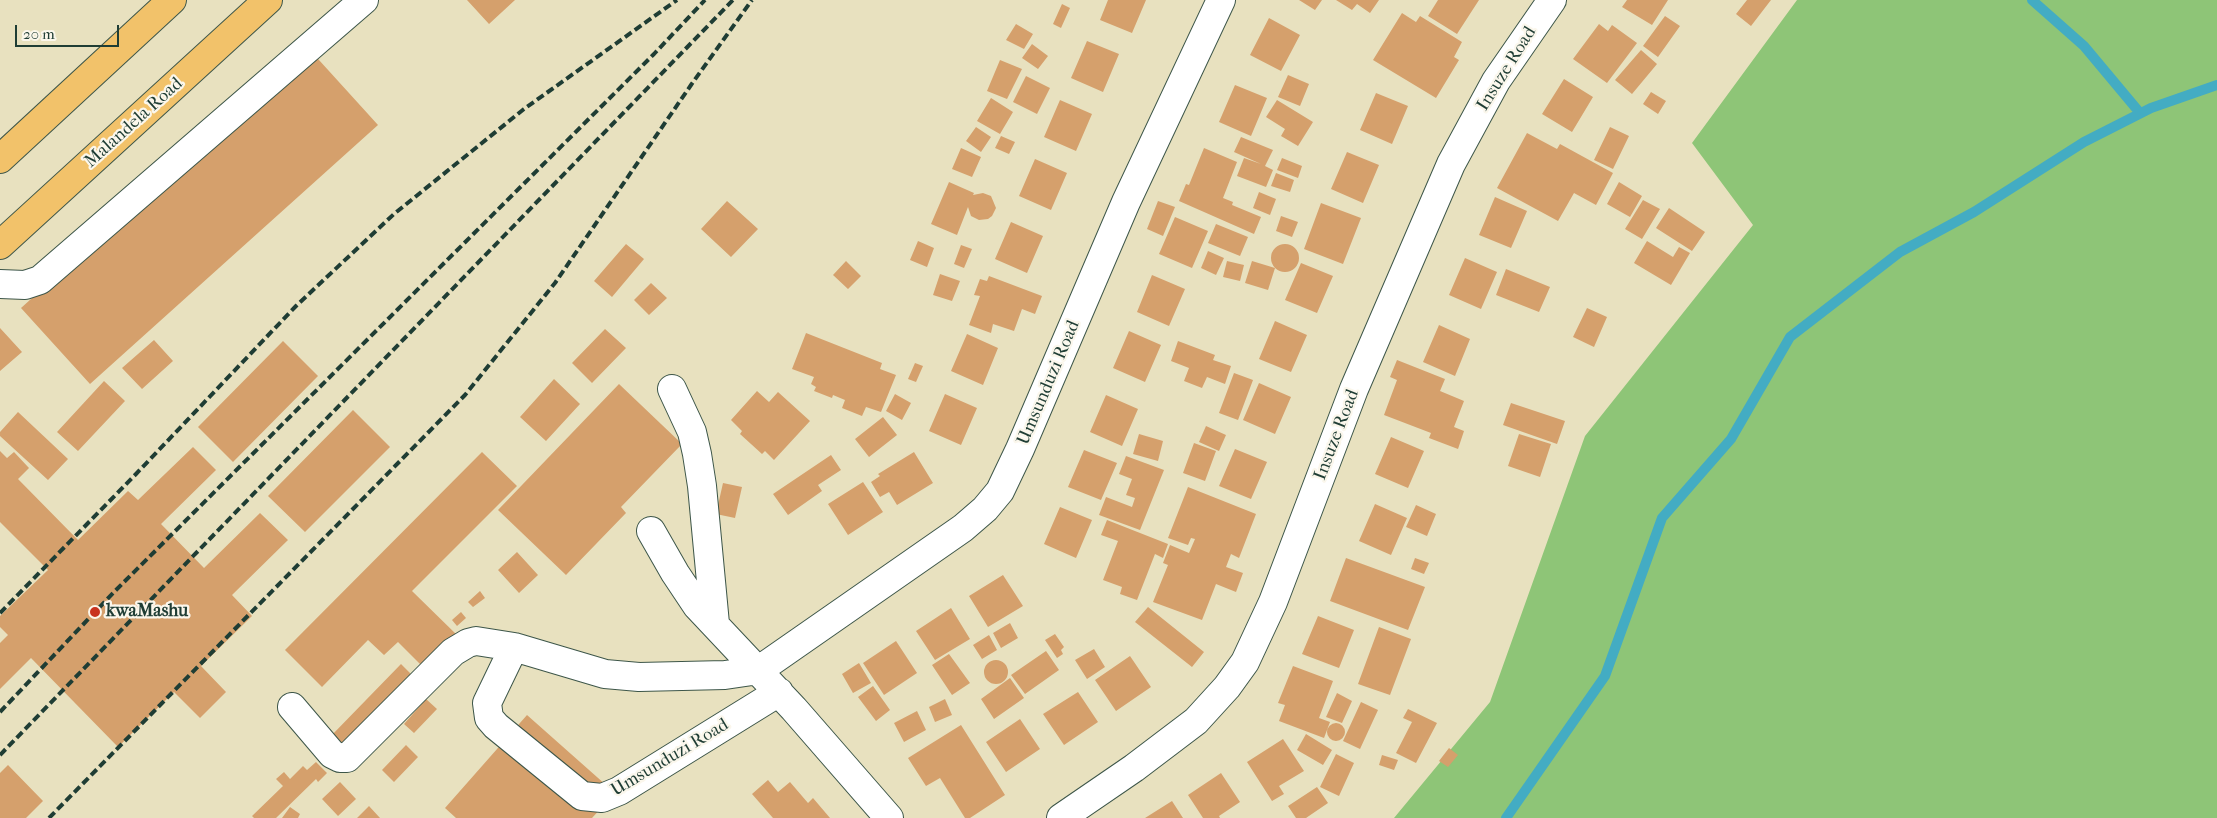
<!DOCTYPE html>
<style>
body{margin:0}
#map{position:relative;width:2217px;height:818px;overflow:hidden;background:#e8e1bf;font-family:"IM FELL French Canon",serif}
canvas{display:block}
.scale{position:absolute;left:15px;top:25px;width:104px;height:22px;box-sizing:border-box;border:2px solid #1f3d34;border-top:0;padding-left:6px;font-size:15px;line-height:18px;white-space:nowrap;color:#1f3d34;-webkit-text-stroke:4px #fbf7ec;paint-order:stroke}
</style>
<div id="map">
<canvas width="2217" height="818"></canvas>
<div class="scale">20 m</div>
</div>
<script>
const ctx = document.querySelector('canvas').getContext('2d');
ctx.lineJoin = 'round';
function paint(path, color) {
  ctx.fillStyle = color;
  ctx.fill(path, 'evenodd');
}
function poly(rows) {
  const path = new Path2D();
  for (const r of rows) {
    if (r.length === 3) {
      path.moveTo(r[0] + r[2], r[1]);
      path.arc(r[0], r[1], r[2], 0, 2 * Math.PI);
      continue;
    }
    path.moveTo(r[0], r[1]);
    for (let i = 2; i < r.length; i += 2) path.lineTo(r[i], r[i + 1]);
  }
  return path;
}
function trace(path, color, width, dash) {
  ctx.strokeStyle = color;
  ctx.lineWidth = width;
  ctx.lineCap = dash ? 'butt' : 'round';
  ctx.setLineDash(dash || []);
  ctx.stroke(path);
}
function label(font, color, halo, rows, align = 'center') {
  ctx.font = font + ' "IM FELL French Canon",serif';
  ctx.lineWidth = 4.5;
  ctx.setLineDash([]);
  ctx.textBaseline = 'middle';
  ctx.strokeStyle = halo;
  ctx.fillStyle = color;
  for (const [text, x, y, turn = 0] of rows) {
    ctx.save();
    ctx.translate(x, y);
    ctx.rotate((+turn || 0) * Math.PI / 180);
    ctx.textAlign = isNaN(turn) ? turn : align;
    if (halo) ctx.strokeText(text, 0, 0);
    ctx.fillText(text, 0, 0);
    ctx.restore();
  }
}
paint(poly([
 [1797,0,2217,0,2217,818,1394,818,1490,702,1585,436,1753,225,1692,143]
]), '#8ec577');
trace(poly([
 [2032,0,2084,46,2140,113],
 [1506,818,1605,676,1662,518,1731,439,1790,337,1900,252,1974,212,2084,142,2151,108,2217,85]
]), '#43acc3', 10);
paint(poly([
 [467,0,515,0,489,24],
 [1108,0,1146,0,1132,33,1100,20],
 [1299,0,1322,0,1315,10],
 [1336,0,1379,0,1370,13,1357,4,1352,10],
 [1438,0,1479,0,1457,34,1428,16],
 [1627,0,1668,0,1652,25,1622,7],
 [1747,0,1771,0,1751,26,1736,14],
 [1062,4,1070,8,1061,28,1053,24],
 [1402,13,1416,22,1420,16,1462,42,1454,57,1459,60,1436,98,1373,60],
 [1665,16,1680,26,1658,57,1643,46],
 [1269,18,1300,35,1281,71,1250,55],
 [1016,24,1033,34,1024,49,1006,40],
 [1599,24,1608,31,1612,25,1637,43,1607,83,1573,59],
 [1087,41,1119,54,1103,92,1071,78],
 [1032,44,1048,56,1038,69,1022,58],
 [309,49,378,125,90,384,21,308],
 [1641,50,1657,64,1632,94,1615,80],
 [1000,60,1022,69,1007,99,987,91],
 [1288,75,1309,84,1300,106,1278,97],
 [1026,76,1050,88,1037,114,1013,102],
 [1564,79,1593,97,1572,132,1542,114],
 [1235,85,1267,98,1251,136,1219,122],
 [1651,92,1666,101,1658,114,1643,104],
 [1376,93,1408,106,1392,144,1360,130],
 [991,98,1013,112,1000,134,977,121],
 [1060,100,1092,114,1076,151,1044,137],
 [1277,100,1313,122,1298,146,1281,136,1285,129,1266,117],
 [976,127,991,137,981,152,966,141],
 [1610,127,1629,136,1613,169,1594,160],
 [1527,133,1557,149,1560,144,1613,173,1596,205,1574,193,1558,221,1497,188],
 [1001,136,1015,142,1009,154,995,148],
 [1241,137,1273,150,1265,166,1273,170,1266,187,1237,176,1244,158,1261,164,1234,152],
 [961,148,981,157,972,177,952,169],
 [1204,148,1237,162,1223,198,1233,202,1232,205,1261,217,1254,234,1179,201,1186,184,1189,185],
 [1347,152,1379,165,1363,203,1331,189],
 [1282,158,1302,166,1298,178,1277,170],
 [1035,159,1067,173,1051,210,1019,196],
 [1276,173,1294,180,1290,192,1271,186],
 [949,182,974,193,973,195,983,193,991,196,996,208,992,216,988,219,979,220,971,216,968,207,957,235,931,224],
 [1619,182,1642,196,1630,217,1607,204],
 [1259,192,1276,199,1270,215,1253,208],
 [1495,197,1527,211,1511,248,1479,235],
 [1643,200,1660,209,1642,239,1625,229],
 [727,201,758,229,731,257,701,229],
 [1158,201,1175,207,1163,236,1147,229],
 [1321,203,1361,218,1343,264,1304,249],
 [1669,208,1705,232,1692,251,1656,228],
 [1281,216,1298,222,1292,237,1276,231],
 [1175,217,1208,231,1192,268,1159,254],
 [1011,222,1043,236,1027,273,995,259],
 [1216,224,1248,237,1240,256,1208,243],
 [918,241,934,248,927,267,910,260],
 [1647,241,1673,257,1679,247,1690,253,1671,285,1634,263],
 [626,244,644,259,612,297,594,281],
 [1285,258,14],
 [961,245,972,249,964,268,954,264],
 [1208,251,1224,258,1216,275,1201,268],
 [1465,258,1497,272,1481,309,1449,295],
 [846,261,861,276,848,289,833,275],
 [1227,261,1244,265,1240,281,1223,277],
 [1252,261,1275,268,1268,290,1245,283],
 [1301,263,1333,276,1317,313,1285,300],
 [1506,269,1550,287,1539,312,1496,295],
 [940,274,960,281,952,301,933,295],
 [1152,275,1185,289,1169,326,1137,312],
 [989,276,1042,296,1035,314,1022,309,1014,331,993,324,991,333,969,325,980,296,974,295,980,279,987,281],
 [651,283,667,298,649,315,634,300],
 [1587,308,1607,317,1594,347,1573,337],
 [1275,321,1307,335,1291,372,1259,359],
 [1439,325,1470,339,1455,376,1423,362],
 [0,328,22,352,0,371],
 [605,329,626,348,592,383,572,363],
 [1129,331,1161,345,1145,382,1113,368],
 [806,333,882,363,880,369,896,375,881,412,866,407,862,416,842,408,845,400,833,395,832,398,814,391,816,387,811,384,814,377,792,369],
 [967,334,998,348,983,385,951,371],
 [154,340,173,361,142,389,122,368],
 [283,341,318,376,233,462,198,427],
 [1178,341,1215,355,1213,360,1231,366,1225,384,1207,377,1202,388,1184,381,1189,368,1171,361],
 [1397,360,1445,379,1440,391,1464,401,1454,427,1464,431,1458,449,1429,438,1431,433,1384,415,1397,380,1390,377],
 [915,363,923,366,916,382,908,379],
 [1234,373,1253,380,1238,420,1219,413],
 [554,379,580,404,546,441,520,417],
 [104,381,125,401,78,451,57,432],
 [1259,383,1291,397,1275,434,1243,420],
 [619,384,682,444,621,507,626,513,566,575,498,510],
 [757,391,769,402,778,392,810,421,774,460,765,451,762,454,740,434,742,431,731,420],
 [895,394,911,403,902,420,886,411],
 [945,394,977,408,961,445,929,431],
 [1106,395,1138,409,1122,446,1090,432],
 [1511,403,1565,421,1557,444,1503,425],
 [353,410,390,447,305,532,268,496],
 [18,412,68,459,48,480,0,436,0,432],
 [883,417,897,435,869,457,855,439],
 [1206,426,1226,435,1219,451,1199,442],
 [1139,434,1163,441,1158,461,1133,454],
 [1519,434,1551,444,1540,477,1508,466],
 [1391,437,1424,451,1408,488,1375,474],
 [1194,443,1216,451,1205,481,1183,473],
 [193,447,216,470,161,524,204,568,260,513,288,540,232,595,252,616,201,666,226,692,200,718,174,692,118,747,31,658,0,689,0,643,8,635,0,627,0,616,48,570,0,522,0,451,7,458,14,452,29,468,18,479,78,540,128,491,138,500],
 [1235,449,1267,462,1251,499,1219,486],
 [1084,450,1117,463,1101,500,1068,487],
 [482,452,517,486,412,591,459,637,426,670,398,642,384,655,368,640,322,687,285,650],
 [914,452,933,483,897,505,889,492,880,497,871,482,880,476,878,474],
 [831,455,841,470,818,485,822,491,788,515,773,494],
 [1126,456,1164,470,1140,530,1099,515,1106,497,1132,507,1135,498,1126,495,1132,479,1119,474],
 [863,482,883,512,848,535,828,504],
 [723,483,742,487,735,518,716,514],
 [1188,487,1256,514,1239,558,1231,554,1226,567,1243,573,1236,592,1216,584,1202,620,1153,602,1168,565,1163,563,1170,545,1189,553,1195,539,1191,538,1188,545,1168,538],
 [1375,504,1407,518,1391,555,1359,541],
 [1416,505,1436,514,1427,536,1406,527],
 [1060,507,1092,520,1076,558,1044,544],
 [1107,520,1168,544,1163,558,1155,554,1137,600,1120,594,1122,587,1103,580,1118,541,1101,535],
 [517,552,538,575,519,593,498,570],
 [1346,558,1425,587,1408,630,1330,601],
 [1415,558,1429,563,1424,574,1411,569],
 [1003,575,1023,606,988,627,969,596],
 [480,591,485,598,473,607,468,602],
 [1148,607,1204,652,1192,667,1135,622],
 [951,608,970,639,935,660,916,631],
 [461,612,466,618,457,626,452,620],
 [1318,616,1354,630,1339,668,1302,654],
 [1010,623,1018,638,1001,648,993,633],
 [1379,627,1411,639,1390,695,1358,684],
 [1055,634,1064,647,1061,650,1063,654,1057,658,1045,640],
 [989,635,997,650,982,659,973,645],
 [896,641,917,673,884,695,863,663],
 [1094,649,1105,667,1087,679,1075,660],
 [1046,651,1059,670,1025,694,1011,675],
 [949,654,970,683,952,695,932,665],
 [1130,656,1151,687,1116,711,1095,680],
 [996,672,12],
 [859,663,871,683,853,693,842,674],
 [401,664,414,677,344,750,330,737],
 [1293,666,1333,681,1319,718,1330,722,1324,738,1279,721,1285,705,1278,703],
 [1010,678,1024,698,994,719,981,699],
 [873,686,890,710,876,721,858,697],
 [1078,692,1098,722,1064,745,1043,714],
 [1337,693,1352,701,1342,723,1326,717],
 [426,699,437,709,414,733,404,724],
 [945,699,952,715,935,722,929,707],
 [1361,702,1378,710,1360,749,1343,741],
 [1408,709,1437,723,1416,763,1396,753,1412,722,1403,718],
 [917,711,926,730,904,742,894,723],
 [527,715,615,793,592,818,456,818,445,808],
 [1020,719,1040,749,1006,772,986,742],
 [1336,732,9],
 [961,725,1005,795,970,818,965,818,940,778,926,786,908,758],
 [1306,734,1332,750,1323,765,1297,750],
 [1283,739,1304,771,1279,786,1284,794,1272,801,1247,762],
 [406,745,418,757,394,782,382,770],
 [1449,748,1458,755,1448,767,1439,761],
 [1336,754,1354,763,1339,796,1320,787],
 [1382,755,1398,760,1394,770,1379,765],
 [316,762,327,773,318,782,316,779,276,818,254,818,252,816,283,786,276,779,284,772,290,779,303,766,307,770],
 [8,765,43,801,26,818,0,818,0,773],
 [1221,773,1240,802,1219,816,1220,818,1203,818,1188,795],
 [768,780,778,792,790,782,808,803,813,798,830,818,773,818,752,794],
 [340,782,356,799,338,816,322,799],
 [1317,787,1328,803,1306,818,1296,818,1288,806],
 [1172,801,1183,818,1145,818],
 [369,806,380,818,357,818],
 [290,807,300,814,298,818,282,818]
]), '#d5a06c');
const minor = poly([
 [0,284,25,285,40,280,364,0],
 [672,389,692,432,697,454,702,486,715,624],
 [651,531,675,573,697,606,794,709,889,818],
 [779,692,619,791,602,798,582,796,496,726,489,718,487,703,514,647,605,674,639,677,725,675,759,670,963,528,985,509,1000,491,1020,449,1126,202,1221,0],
 [292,707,332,754,340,758,347,758,453,652,468,643,476,641,514,647],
 [1061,818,1134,768,1196,721,1227,687,1245,662,1273,602,1354,389,1451,164,1496,81,1552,0]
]);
const major = poly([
 [0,159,172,0],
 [0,245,268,0]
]);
trace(minor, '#3d5649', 30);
trace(major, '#3d5649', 30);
trace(minor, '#fff', 28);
trace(major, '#f2c26a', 28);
trace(poly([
 [0,613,136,474,296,306,394,214,524,109,677,0],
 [0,712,114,592,654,54,705,0],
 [0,755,733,0],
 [49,818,465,395,555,283,691,85,752,0]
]), '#1f3d34', 4, [8, 4]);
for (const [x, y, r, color] of [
 [95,612,6,"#c8321e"]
]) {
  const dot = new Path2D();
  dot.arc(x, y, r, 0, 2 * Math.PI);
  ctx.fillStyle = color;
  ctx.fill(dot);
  trace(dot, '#fbf7ec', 2);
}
label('18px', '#1f3d34', '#fbf7ec', [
 ["Insuze Road",1507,69,-58],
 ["Malandela Road",134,123,-42],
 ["Umsunduzi Road",1049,383,-67],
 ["Insuze Road",1337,435,-69],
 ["Umsunduzi Road",670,758,-31]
]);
label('bold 18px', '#1f3d34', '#fbf7ec', [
 ["kwaMashu",106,612]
], 'left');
</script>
